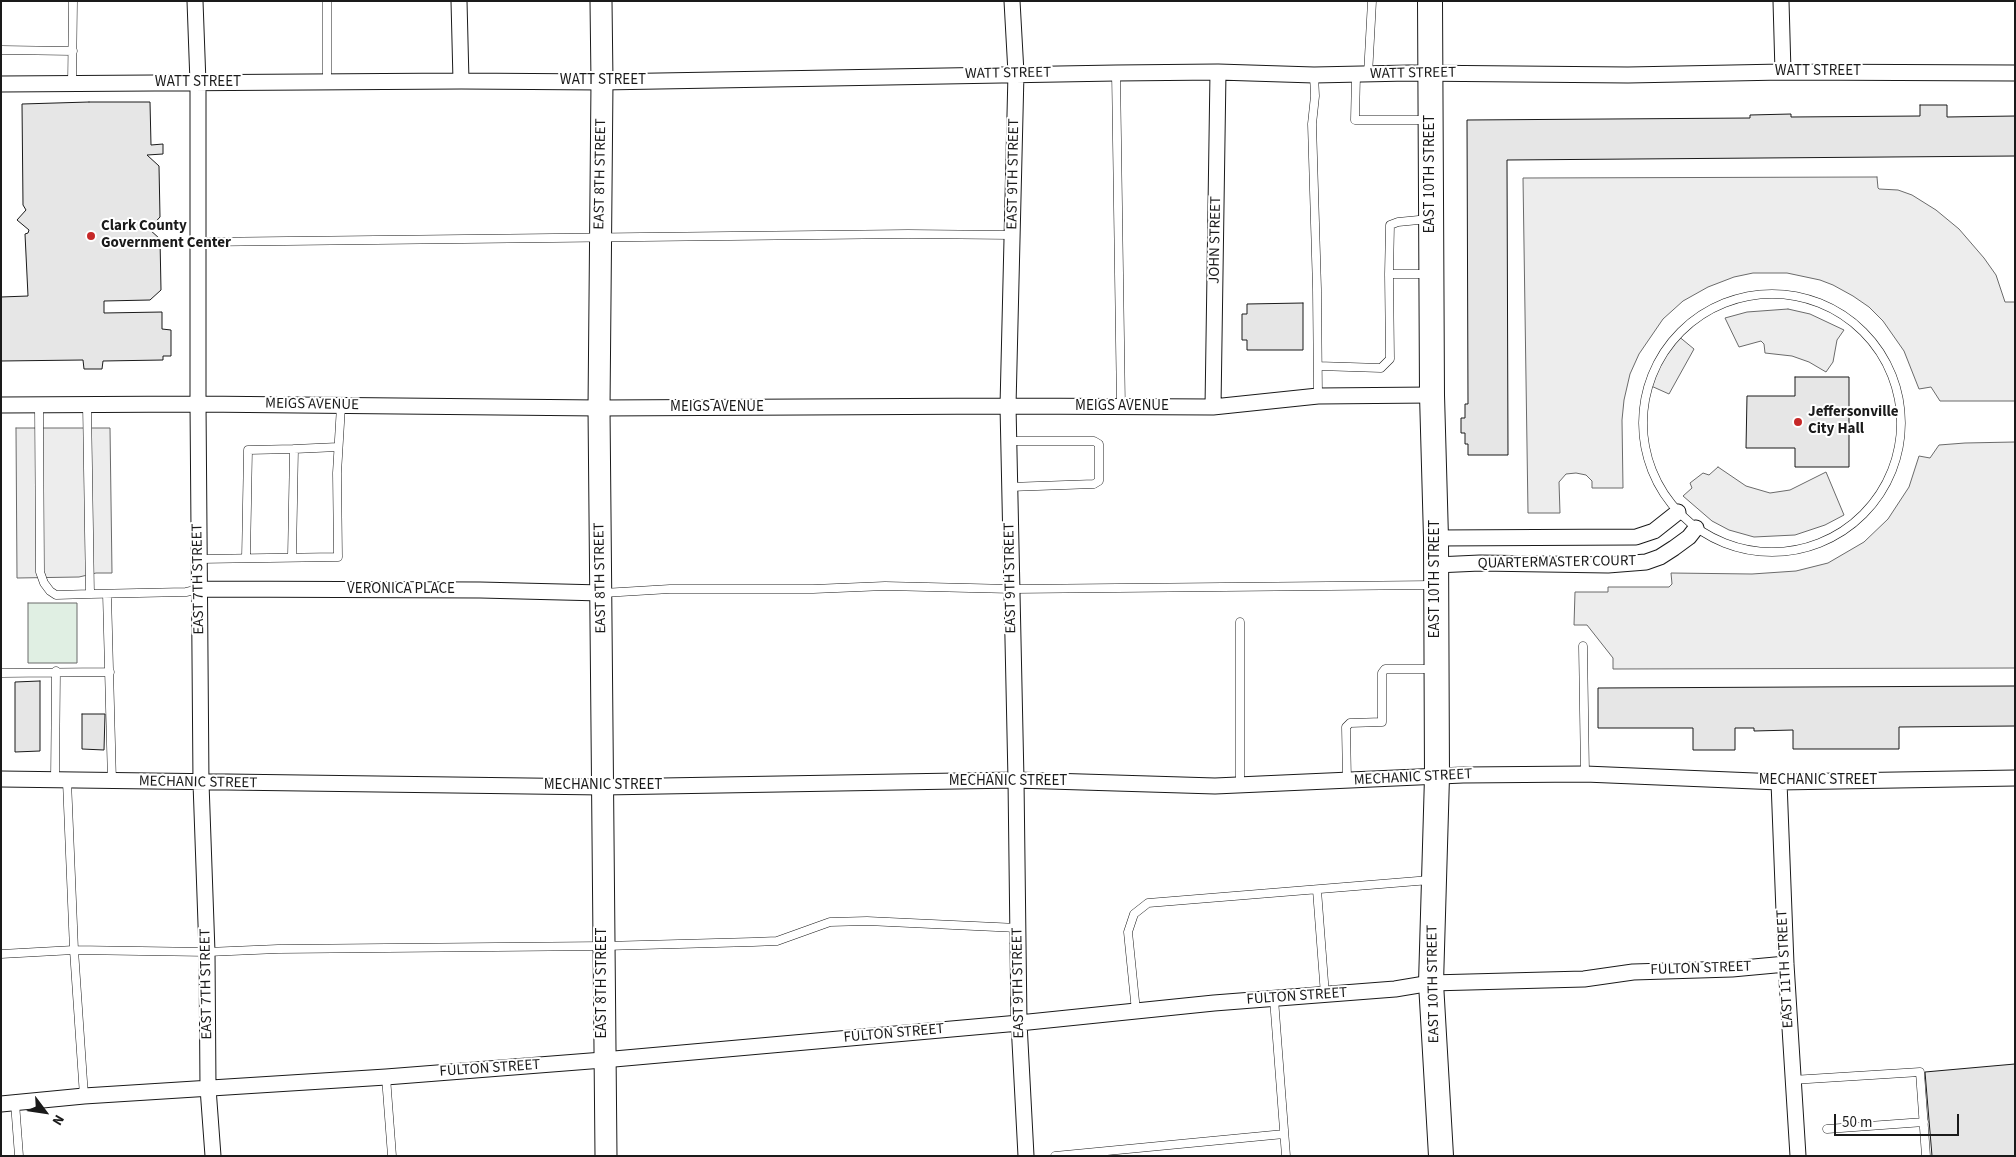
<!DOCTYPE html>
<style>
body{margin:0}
#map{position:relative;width:2016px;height:1157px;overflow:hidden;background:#fff;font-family:"Source Sans 3",sans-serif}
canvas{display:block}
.frame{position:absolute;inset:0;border:2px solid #1a1a1a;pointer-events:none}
.north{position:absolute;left:20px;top:1087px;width:50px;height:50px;-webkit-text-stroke:4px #fff;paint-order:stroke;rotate:121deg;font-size:14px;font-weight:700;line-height:20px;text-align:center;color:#1a1a1a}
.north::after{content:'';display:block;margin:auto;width:18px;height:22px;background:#1a1a1a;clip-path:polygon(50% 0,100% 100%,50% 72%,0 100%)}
.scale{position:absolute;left:1834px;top:1114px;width:125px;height:22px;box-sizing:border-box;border:2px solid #1a1a1a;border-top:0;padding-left:6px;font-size:15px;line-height:18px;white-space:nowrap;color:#1a1a1a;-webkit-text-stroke:4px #fff;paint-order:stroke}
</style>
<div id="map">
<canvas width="2016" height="1157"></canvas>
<div class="frame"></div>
<div class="north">N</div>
<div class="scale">50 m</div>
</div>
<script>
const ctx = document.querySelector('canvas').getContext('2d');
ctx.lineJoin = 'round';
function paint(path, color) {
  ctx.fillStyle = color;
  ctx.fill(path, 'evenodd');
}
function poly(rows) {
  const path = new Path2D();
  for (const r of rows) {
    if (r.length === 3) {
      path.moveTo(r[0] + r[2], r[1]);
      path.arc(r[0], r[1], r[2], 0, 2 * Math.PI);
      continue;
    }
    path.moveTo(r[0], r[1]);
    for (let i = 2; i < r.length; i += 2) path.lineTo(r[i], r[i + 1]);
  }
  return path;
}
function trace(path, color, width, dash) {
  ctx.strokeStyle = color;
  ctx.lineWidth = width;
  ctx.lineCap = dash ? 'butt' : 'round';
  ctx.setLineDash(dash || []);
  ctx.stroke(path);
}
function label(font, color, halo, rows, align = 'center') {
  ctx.font = font + ' "Source Sans 3",sans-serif';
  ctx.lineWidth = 4;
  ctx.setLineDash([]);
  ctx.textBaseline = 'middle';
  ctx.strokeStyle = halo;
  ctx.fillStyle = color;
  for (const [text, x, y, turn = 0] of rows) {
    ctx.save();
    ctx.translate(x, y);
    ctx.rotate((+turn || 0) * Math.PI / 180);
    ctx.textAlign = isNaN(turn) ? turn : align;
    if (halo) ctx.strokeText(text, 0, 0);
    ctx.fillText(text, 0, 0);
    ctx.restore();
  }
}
const green = poly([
 [28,603,77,603,77,663,28,663,28,603]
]);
paint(green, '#e0efe3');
trace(green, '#6a6a6a', 1);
const parking = poly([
 [1877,177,1878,188,1879,189,1898,190,1912,195,1936,210,1959,229,1984,258,1996,275,2005,302,2015,302,2015,401,1940,401,1931,387,1919,389,1904,351,1883,321,1869,307,1853,296,1833,285,1820,280,1787,273,1753,273,1734,277,1708,287,1683,301,1663,319,1639,354,1630,374,1624,400,1622,420,1623,488,1592,488,1592,481,1586,475,1576,473,1566,474,1559,482,1560,513,1528,513,1523,178,1877,177],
 [1788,309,1810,314,1844,330,1837,340,1833,362,1826,372,1809,362,1792,356,1765,353,1764,344,1761,341,1739,347,1725,318,1747,312,1788,309],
 [1677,335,1694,349,1669,394,1649,385,1653,372,1665,350,1677,335],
 [16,428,110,428,112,573,96,573,79,577,17,578,16,428],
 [2015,442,2015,668,1613,669,1613,658,1587,625,1574,625,1575,592,1608,592,1608,587,1669,587,1672,584,1671,573,1752,574,1796,571,1828,563,1864,542,1888,519,1909,487,1919,456,1930,458,1939,445,1965,443,2015,442],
 [1718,467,1746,486,1770,493,1790,490,1826,472,1844,515,1825,525,1795,535,1754,537,1729,530,1712,521,1683,496,1692,488,1690,483,1703,473,1709,475,1718,467]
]);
paint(parking, '#ededed');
trace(parking, '#6a6a6a', 1);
const building = poly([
 [89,102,150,102,151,145,163,144,163,154,147,155,159,166,160,217,149,229,160,239,161,290,150,300,104,301,104,313,162,312,162,329,171,330,171,356,163,356,163,360,103,361,102,369,84,369,83,360,1,361,1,297,28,296,25,234,28,233,29,230,17,220,26,210,23,205,22,104,89,102],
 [1920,105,1947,105,1947,117,2015,116,2015,156,1507,160,1508,455,1468,455,1468,444,1465,444,1465,433,1461,433,1461,418,1465,418,1465,404,1468,404,1467,120,1750,118,1750,115,1791,114,1791,117,1920,116,1920,105],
 [1303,303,1303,350,1247,350,1247,340,1242,340,1242,314,1247,314,1247,304,1303,303],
 [1795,377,1849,377,1849,467,1795,467,1795,448,1746,448,1747,396,1795,396,1795,377],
 [40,681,40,751,15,752,15,682,40,681],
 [2015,686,2015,726,1899,727,1899,749,1793,749,1793,730,1754,731,1754,728,1735,728,1735,750,1693,750,1693,728,1598,728,1598,688,2015,686],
 [82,714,105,714,104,750,82,749,82,714],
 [2015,1064,2015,1156,1932,1156,1925,1072,2015,1064]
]);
paint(building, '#e6e6e6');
trace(building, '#1a1a1a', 1);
const lane = poly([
 [1,50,73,51],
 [1116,73,1121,407],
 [1314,75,1315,96,1312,124,1317,289,1318,396],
 [1356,75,1355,120,1429,120],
 [1368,75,1372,1],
 [327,81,327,1],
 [72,84,73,1],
 [198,242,908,234,1012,235],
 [1389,274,1390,225,1398,222,1429,219],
 [1772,423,129],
 [1318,366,1381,368,1390,359,1389,274,1429,274],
 [87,405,90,594,186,592,200,589],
 [39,406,40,572,44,583,50,591,56,595,90,594],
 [1008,441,1094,441,1099,444,1099,481,1094,484,1009,487],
 [292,556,294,449,338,447],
 [246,558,248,450,294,449],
 [199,559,338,557,337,473,341,406],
 [603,593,670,589,813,589,885,586,1012,589,1434,585],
 [107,594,112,782],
 [1583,646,1585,774],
 [1,673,110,672],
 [55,781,56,671],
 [67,781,74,950,84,1096],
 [1347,781,1346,727,1350,723,1382,722,1382,673,1385,669,1434,669],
 [1240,786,1240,622],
 [1317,890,1325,995],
 [1,954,74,950,207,952,278,949,604,946,753,942,777,941,830,922,867,921,1018,928],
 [1274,999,1286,1156],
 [1136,1011,1128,932,1134,914,1148,903,1430,880],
 [386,1077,392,1156],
 [1792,1080,1920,1072,1926,1156],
 [15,1103,19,1156],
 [1827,1129,1924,1122],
 [1055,1156,1284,1134]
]);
const street = poly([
 [195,1,198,83,198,404,201,783,207,952,208,1088,213,1156],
 [459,1,461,81],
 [1012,1,1016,73,1008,406,1016,780,1019,1023,1026,1156],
 [1781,1,1783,72],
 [1,84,461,81,602,82,1116,73,1218,72,1314,75,1409,73,1628,75,1783,72,2015,73],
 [1,405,198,404,599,408,1008,406,1213,407,1318,396,1432,395],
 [1213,407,1218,72],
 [1436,538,1636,537,1654,531,1678,512],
 [1436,565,1480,563,1608,565,1646,562,1660,557,1674,548,1689,537,1696,528],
 [200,589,480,590,602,593],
 [1,779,603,787,1016,780,1215,786,1463,775,1585,774,1779,782,2015,778],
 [1779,782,1786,964,1798,1156],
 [1,1104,84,1096,386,1077,603,1060,1019,1023,1214,1003,1395,989,1431,983,1584,979,1633,972,1732,969,1786,964]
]);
const secondary = poly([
 [601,1,602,82,599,408,606,1156]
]);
const primary = poly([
 [1430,1,1432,395,1436,538,1437,777,1431,983,1441,1156]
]);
trace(lane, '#1a1a1a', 9);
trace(street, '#1a1a1a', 17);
trace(secondary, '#1a1a1a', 23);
trace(primary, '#1a1a1a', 26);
trace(lane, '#fff', 8);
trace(street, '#fff', 15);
trace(secondary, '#fff', 21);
trace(primary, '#fff', 24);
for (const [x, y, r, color] of [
 [91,236,5,"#c62828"],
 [1798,422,5,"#c62828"]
]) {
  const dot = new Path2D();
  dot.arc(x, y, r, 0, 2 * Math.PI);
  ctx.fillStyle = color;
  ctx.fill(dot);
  trace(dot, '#fff', 2);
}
label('15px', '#1a1a1a', '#fff', [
 ["WATT STREET",1818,72],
 ["WATT STREET",1008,74,-1],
 ["WATT STREET",1413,74,-1],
 ["WATT STREET",603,81],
 ["WATT STREET",198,83],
 ["EAST 8TH STREET",601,174,-89],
 ["EAST 9TH STREET",1014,174,-89],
 ["EAST 10TH STREET",1431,174,-90],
 ["JOHN STREET",1216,240,-89],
 ["MEIGS AVENUE",312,405,1],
 ["MEIGS AVENUE",1122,407],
 ["MEIGS AVENUE",717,408],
 ["QUARTERMASTER COURT",1557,563,-1],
 ["EAST 8TH STREET",601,578,-91],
 ["EAST 9TH STREET",1011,578,-91],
 ["EAST 7TH STREET",199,579,-91],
 ["EAST 10TH STREET",1436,579,-90],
 ["VERONICA PLACE",401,590],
 ["MECHANIC STREET",1413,778,-3],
 ["MECHANIC STREET",1818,781],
 ["MECHANIC STREET",1008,782],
 ["MECHANIC STREET",198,783,1],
 ["MECHANIC STREET",603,786],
 ["FULTON STREET",1701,969,-2],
 ["EAST 11TH STREET",1786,969,-93],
 ["EAST 8TH STREET",603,983,-90],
 ["EAST 9TH STREET",1019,983,-91],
 ["EAST 7TH STREET",207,984,-91],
 ["EAST 10TH STREET",1434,984,-91],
 ["FULTON STREET",1297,997,-4],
 ["FULTON STREET",894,1034,-5],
 ["FULTON STREET",490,1069,-4]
]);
label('bold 15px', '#1a1a1a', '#fff', [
 ["Clark County",101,227],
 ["Government Center",101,244],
 ["Jeffersonville",1808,413],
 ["City Hall",1808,430]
], 'left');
</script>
